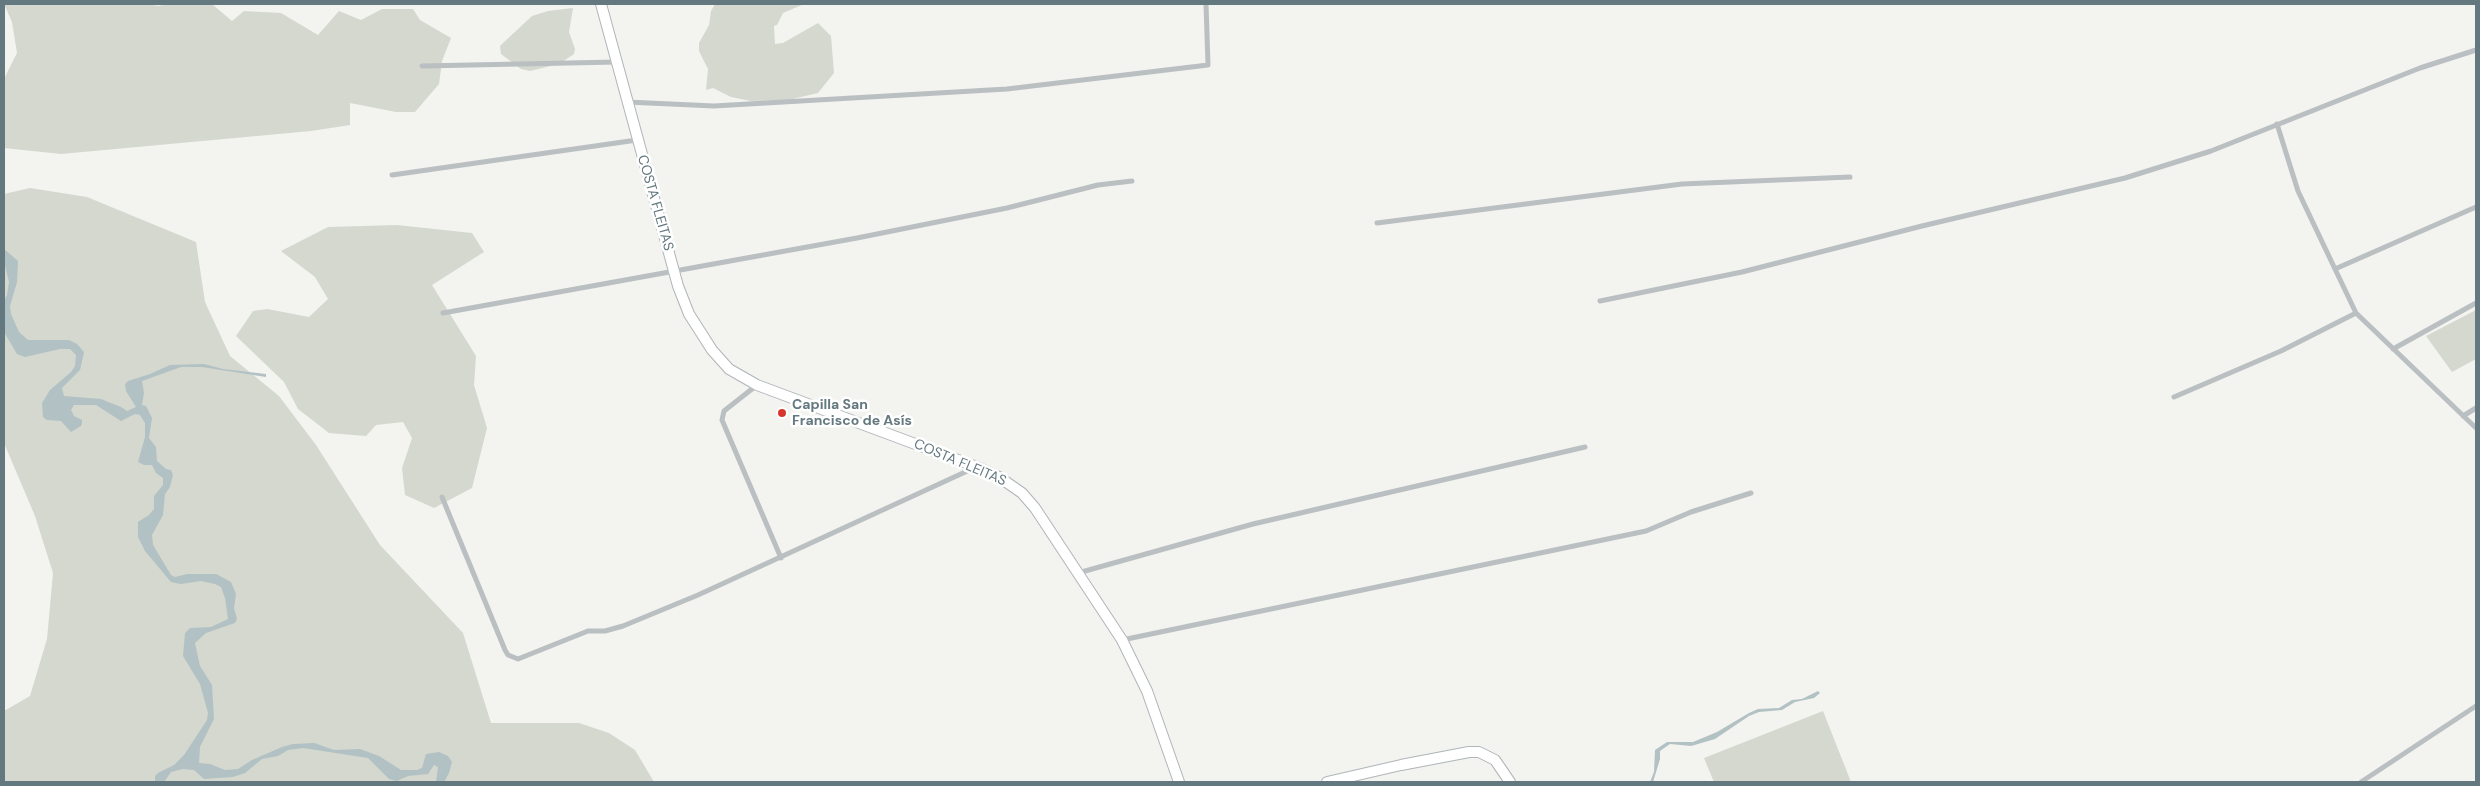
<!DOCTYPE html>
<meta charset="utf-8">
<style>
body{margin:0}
#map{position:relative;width:2480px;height:786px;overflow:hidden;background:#f3f3f0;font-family:"DM Sans",sans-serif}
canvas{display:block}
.frame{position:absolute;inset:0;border:5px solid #64787f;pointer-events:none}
</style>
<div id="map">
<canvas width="2480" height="786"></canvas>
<div class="frame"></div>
</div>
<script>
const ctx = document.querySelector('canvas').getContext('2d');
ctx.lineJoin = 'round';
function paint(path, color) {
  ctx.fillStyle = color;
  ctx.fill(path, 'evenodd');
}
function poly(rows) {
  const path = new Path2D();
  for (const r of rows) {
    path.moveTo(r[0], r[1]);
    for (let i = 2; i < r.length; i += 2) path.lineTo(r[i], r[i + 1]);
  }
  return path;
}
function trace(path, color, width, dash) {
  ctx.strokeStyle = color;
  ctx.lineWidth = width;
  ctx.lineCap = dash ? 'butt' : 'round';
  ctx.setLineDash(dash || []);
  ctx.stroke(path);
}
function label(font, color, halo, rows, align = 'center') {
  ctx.font = font + ' "DM Sans",sans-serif';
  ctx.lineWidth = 5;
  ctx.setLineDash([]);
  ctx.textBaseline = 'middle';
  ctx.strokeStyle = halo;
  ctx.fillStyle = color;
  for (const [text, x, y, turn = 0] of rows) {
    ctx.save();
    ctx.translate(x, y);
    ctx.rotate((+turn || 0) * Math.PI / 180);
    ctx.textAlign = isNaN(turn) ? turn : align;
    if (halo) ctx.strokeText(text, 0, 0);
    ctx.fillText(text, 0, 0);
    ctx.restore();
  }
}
paint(poly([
 [4,4,149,4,158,6,171,4,212,4,232,21,244,11,281,13,318,35,339,11,361,20,382,9,413,9,420,20,451,38,442,61,439,84,415,112,396,112,350,103,350,125,311,131,61,154,4,148,4,79,17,53,12,22],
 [715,4,804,4,783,13,777,25,774,26,775,44,783,43,818,23,831,36,834,73,818,93,788,100,751,101,731,97,713,88,706,90,708,69,699,51,699,43,709,25,711,11],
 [573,8,569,32,575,49,574,54,559,64,530,71,521,69,501,54,500,46,503,43,532,16,548,11],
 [30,188,87,197,196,242,205,302,230,356,279,396,316,445,380,545,463,633,491,723,579,723,609,733,635,750,654,782,4,782,4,711,30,696,47,639,53,573,35,516,4,443,4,194],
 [397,225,472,233,484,252,432,285,476,356,474,385,487,428,472,488,434,508,405,495,402,468,412,438,403,422,376,425,366,436,329,433,298,409,284,382,236,336,253,311,267,309,309,317,328,299,315,277,281,251,328,227],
 [2476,310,2476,359,2452,372,2426,336],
 [1823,711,1851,782,1714,782,1704,758]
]), '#d4d8cf');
paint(poly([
 [4,249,18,261,17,282,10,306,11,314,19,332,28,340,69,340,77,344,84,352,80,370,62,388,64,396,101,399,121,407,127,411,136,407,126,391,125,384,128,381,150,374,170,365,204,364,223,369,266,374,266,377,202,367,181,367,142,381,144,393,142,405,146,406,152,418,149,438,156,447,157,461,166,469,171,470,173,475,170,487,165,494,163,515,152,535,153,545,171,575,175,577,187,574,216,574,231,582,236,594,234,608,237,619,235,623,206,633,195,643,200,666,212,685,214,719,200,747,199,763,210,764,225,770,238,769,252,760,282,747,293,744,314,743,334,750,360,749,379,756,401,770,417,770,422,768,426,754,439,752,448,756,452,762,449,773,444,782,436,782,438,767,434,765,428,774,408,776,397,781,389,779,368,758,303,748,288,750,278,756,262,759,245,773,233,777,204,779,194,770,183,769,171,772,164,782,155,782,155,776,158,773,174,765,184,755,207,720,208,713,200,684,183,656,185,633,190,628,211,627,228,619,225,598,221,587,215,584,201,581,181,584,171,582,145,551,138,537,138,522,149,515,154,509,154,496,163,485,163,478,156,473,152,465,144,465,138,462,145,437,145,423,140,415,135,414,121,421,96,405,74,405,71,410,74,416,82,420,82,423,81,426,71,432,61,421,47,420,43,417,42,403,50,390,71,372,75,366,76,355,70,349,60,349,25,357,17,354,4,332,4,301,7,295,9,282,4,261],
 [1818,691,1820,693,1814,698,1795,702,1782,710,1759,712,1749,716,1715,739,1691,746,1670,744,1660,751,1660,759,1653,782,1650,782,1654,772,1655,750,1667,742,1693,742,1717,732,1749,713,1758,709,1779,708,1792,700,1802,699]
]), '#b2c1c3');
const secondary = poly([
 [601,4,678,286,689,314,712,350,729,369,757,385,977,467,999,477,1022,493,1035,508,1122,640,1147,691,1179,782],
 [1327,782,1401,765,1469,752,1479,752,1495,760,1510,782]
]);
trace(secondary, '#afb5b8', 12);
trace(poly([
 [422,66,617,62],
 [627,102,714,106,1007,89,1208,65,1206,4],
 [2277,124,2298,191,2335,269],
 [392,175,637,140],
 [1377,223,1682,184,1850,177],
 [1600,301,1742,272,1922,226,2125,178,2211,151,2420,68,2476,50],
 [443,313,857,238,1007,208,1098,185,1132,181],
 [2356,313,2476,428],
 [2393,349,2476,303],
 [757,385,724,411,722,420,781,558],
 [2174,397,2281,351,2356,313,2335,269,2476,207],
 [2463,416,2476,408],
 [442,497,505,650,508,655,518,659,588,631,605,631,623,626,698,595,976,467],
 [1078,573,1253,524,1585,447],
 [1122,640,1646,531,1691,512,1751,493],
 [2361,782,2476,706]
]), '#babfc1', 5);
trace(secondary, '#fff', 10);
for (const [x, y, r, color] of [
 [782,413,5,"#d7362c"]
]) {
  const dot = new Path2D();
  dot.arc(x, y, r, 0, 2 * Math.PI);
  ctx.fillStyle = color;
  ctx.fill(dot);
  trace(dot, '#fff', 2);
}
label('14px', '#64787f', '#fff', [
 ["COSTA FLEITAS",655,203,74],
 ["COSTA FLEITAS",960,463,23]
]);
label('bold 14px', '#64787f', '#fff', [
 ["Capilla San",792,405],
 ["Francisco de Asís",792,421]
], 'left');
</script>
